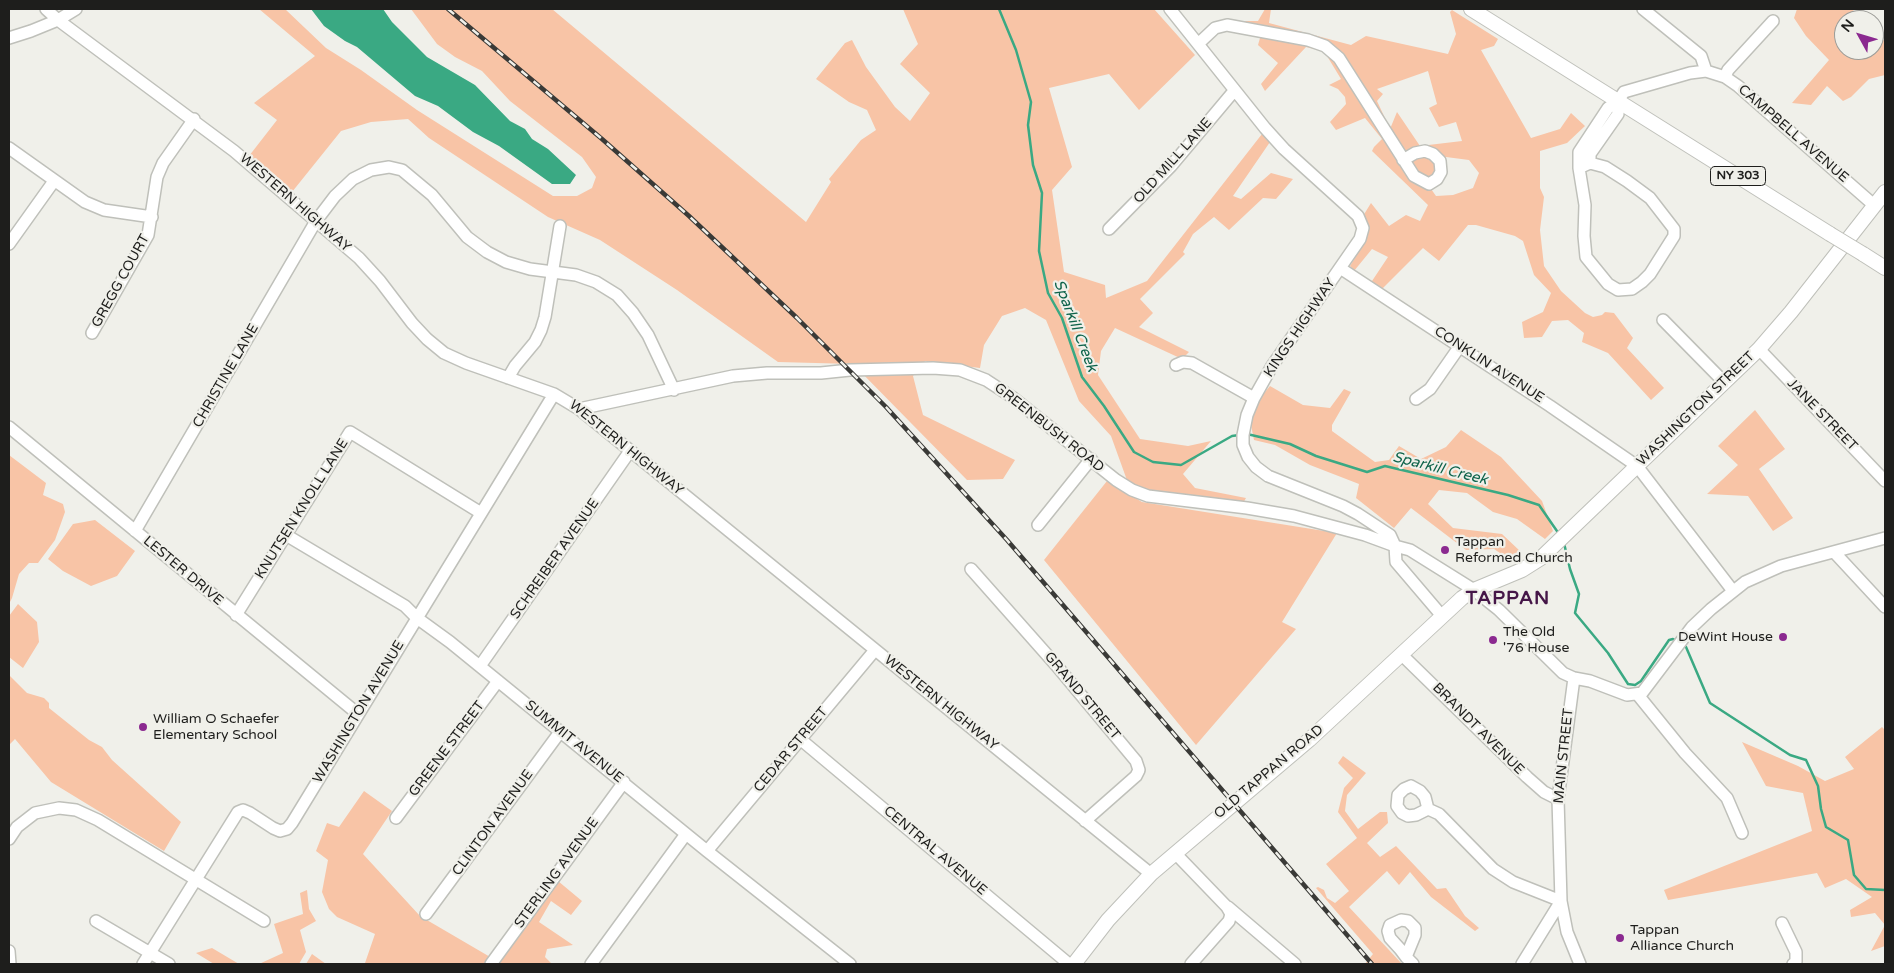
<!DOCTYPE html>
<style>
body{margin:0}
#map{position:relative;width:1894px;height:973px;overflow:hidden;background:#f0f0ea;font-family:"Varela Round",sans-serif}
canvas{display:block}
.frame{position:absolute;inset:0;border:10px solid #1e1e1c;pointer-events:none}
.north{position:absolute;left:1834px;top:10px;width:50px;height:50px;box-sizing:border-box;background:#f0f0ea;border:1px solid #9c9c98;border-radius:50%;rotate:309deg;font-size:14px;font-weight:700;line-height:20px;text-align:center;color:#1e1e1c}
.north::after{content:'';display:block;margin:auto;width:18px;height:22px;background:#8b2990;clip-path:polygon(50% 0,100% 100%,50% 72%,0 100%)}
</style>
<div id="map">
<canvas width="1894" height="973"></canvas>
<div class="frame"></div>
<div class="north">N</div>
</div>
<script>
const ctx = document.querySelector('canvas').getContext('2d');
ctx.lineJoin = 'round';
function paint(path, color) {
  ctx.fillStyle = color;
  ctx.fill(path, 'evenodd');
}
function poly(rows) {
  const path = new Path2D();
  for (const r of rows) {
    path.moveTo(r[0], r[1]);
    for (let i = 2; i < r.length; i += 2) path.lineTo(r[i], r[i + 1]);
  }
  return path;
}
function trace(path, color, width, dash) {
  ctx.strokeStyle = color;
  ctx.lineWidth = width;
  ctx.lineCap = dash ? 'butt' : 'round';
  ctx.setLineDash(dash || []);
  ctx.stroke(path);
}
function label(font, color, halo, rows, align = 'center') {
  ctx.font = font + ' "Varela Round",sans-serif';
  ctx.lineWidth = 4.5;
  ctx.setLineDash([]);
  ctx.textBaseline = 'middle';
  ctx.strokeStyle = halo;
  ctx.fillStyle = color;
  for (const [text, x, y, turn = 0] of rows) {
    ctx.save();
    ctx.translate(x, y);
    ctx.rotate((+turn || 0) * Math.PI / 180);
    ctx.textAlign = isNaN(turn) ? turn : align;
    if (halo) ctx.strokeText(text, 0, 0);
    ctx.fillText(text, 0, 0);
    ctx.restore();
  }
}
paint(poly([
 [259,9,285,9,326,48,361,70,417,110,553,196,577,196,592,188,596,177,582,157,510,101,482,71,455,57,437,44,411,9,552,9,806,222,831,182,829,179,861,140,876,130,867,110,849,102,816,79,845,43,852,40,866,67,895,107,910,121,930,93,900,64,918,44,903,9,1154,9,1195,55,1139,110,1109,74,1049,88,1072,167,1052,190,1064,272,1105,285,1106,298,1147,281,1262,134,1270,142,1233,196,1241,199,1271,173,1293,179,1276,199,1263,198,1229,230,1214,217,1193,234,1183,252,1185,254,1140,299,1153,313,1139,327,1189,352,1182,359,1115,328,1101,351,1098,375,1140,439,1188,446,1211,441,1183,474,1195,488,1246,498,1242,505,1151,493,1128,483,1111,436,1079,401,1046,320,1025,308,1002,316,984,345,980,368,925,361,913,376,923,415,1015,460,1003,479,967,480,853,364,778,362,677,290,600,240,548,217,429,138,408,119,371,122,341,131,292,192,249,156,277,120,254,103,315,56],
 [1265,9,1271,9,1269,23,1351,45,1366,36,1448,54,1456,34,1450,12,1452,10,1498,39,1494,46,1481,50,1531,138,1560,129,1571,113,1585,126,1567,143,1540,151,1540,188,1544,197,1540,230,1544,266,1561,291,1585,313,1593,317,1602,315,1605,312,1614,313,1633,338,1627,348,1664,388,1651,400,1608,353,1582,342,1584,333,1568,320,1552,321,1542,337,1524,338,1522,322,1543,312,1551,293,1534,275,1523,241,1515,236,1476,225,1468,225,1439,261,1423,248,1381,290,1370,284,1388,257,1372,249,1354,271,1350,266,1367,238,1367,225,1363,216,1371,203,1389,226,1406,215,1420,221,1428,205,1372,151,1374,147,1382,139,1365,118,1336,130,1330,122,1346,104,1345,97,1338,89,1329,85,1341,79,1324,51,1306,47,1265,91,1261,84,1278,63,1258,45,1260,38,1238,31,1241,21,1258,21],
 [1428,71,1437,104,1429,108,1439,127,1456,122,1462,141,1420,146,1397,112,1390,129,1377,101,1383,94,1377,89],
 [1446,157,1469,160,1479,173,1473,188,1453,195,1436,196,1424,179,1435,173],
 [1797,9,1853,9,1856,20,1844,20,1844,50,1874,50,1874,20,1869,20,1875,18,1878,22,1875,28,1881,39,1885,41,1885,75,1869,79,1851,97,1843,101,1827,86,1811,105,1792,103,1829,60,1806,36,1794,18],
 [1270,386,1303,405,1330,408,1344,389,1351,392,1332,425,1332,431,1375,462,1389,460,1399,446,1421,459,1446,447,1461,430,1501,457,1542,501,1553,531,1545,539,1517,519,1493,512,1467,493,1439,490,1428,504,1453,528,1502,534,1521,552,1512,561,1494,549,1466,550,1411,508,1394,528,1356,498,1359,484,1310,465,1275,445,1254,440,1250,420,1259,399],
 [1755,410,1785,449,1759,469,1793,518,1773,531,1748,496,1707,494,1738,465,1718,446],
 [9,455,46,483,43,495,63,504,65,512,55,540,38,563,29,563,19,574,12,598,9,604,9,550,10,549,9,548],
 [1107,481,1142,502,1337,533,1282,622,1296,629,1196,745,1044,560],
 [95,520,135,551,117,576,91,586,63,571,48,559,73,524],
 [18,604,37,622,39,642,23,668,9,657,9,616],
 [9,675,27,693,44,698,49,703,49,708,89,740,102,747,112,760,181,822,164,851,51,782,15,739,9,745],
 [1882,727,1885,730,1885,946,1871,951,1885,925,1875,913,1851,917,1850,910,1872,897,1846,879,1825,888,1817,873,1668,900,1664,890,1812,831,1803,793,1766,786,1742,742,1798,766,1825,781,1854,769,1845,757],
 [1343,756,1366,773,1347,795,1345,811,1358,829,1380,812,1387,812,1388,823,1367,843,1380,857,1396,846,1437,889,1446,888,1465,916,1479,928,1475,931,1431,897,1410,872,1399,885,1387,871,1349,907,1402,964,1365,964,1373,954,1316,888,1318,887,1324,890,1327,898,1335,903,1349,891,1326,864,1357,838,1338,812,1344,788,1353,778,1338,763],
 [364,791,392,811,363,854,420,916,497,961,558,881,582,901,571,915,551,901,539,922,573,945,547,949,545,957,552,964,356,964,365,963,375,934,337,917,329,909,322,892,328,860,316,851,327,823,339,827],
 [307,890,309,909,316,921,300,930,306,952,299,964,259,964,283,953,274,924,303,914,300,893],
 [212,948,239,964,214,964,196,953],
 [312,954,326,964,306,964]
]), '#f8c4a6');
paint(poly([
 [311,9,383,9,392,22,427,57,475,85,510,121,525,129,532,139,548,149,576,175,570,184,552,184,499,146,473,132,438,106,415,96,357,47,345,41,324,26]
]), '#3aa983');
trace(poly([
 [999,9,1016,50,1031,102,1028,125,1033,165,1042,193,1039,251,1048,293,1062,318,1082,377,1104,406,1134,452,1153,462,1181,465,1232,436,1239,435],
 [1247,434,1290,444,1316,456,1367,472,1385,466,1508,495,1539,505,1559,534],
 [1564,543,1570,569,1579,594,1575,613,1608,653,1628,684,1635,685,1641,681,1669,640,1673,639,1677,641],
 [1683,646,1686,647,1710,703,1790,755,1806,760,1818,786,1821,809,1826,827,1848,840,1854,875,1866,889,1885,890]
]), '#3aa983', 2.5);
const minor = poly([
 [46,9,58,20,234,151,359,258,380,281,412,323,427,339,444,353,466,363,554,394,579,409,1151,874],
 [1170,9,1265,128,1284,149,1347,206,1358,216,1363,228,1360,239,1272,366,1254,398,1247,415,1243,435,1243,445,1248,457,1256,467,1268,476,1343,506,1358,514,1390,535,1395,546,1410,550,1474,590,1499,610,1563,673,1574,678,1558,799,1561,901,1567,932,1580,964],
 [1643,9,1701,56,1706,71],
 [9,38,31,31,58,20,76,9],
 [1198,44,1215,28,1227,25,1308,40,1325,46,1339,58,1414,176,1429,184,1437,179,1441,172,1440,161,1433,154,1425,151,1415,153,1403,160],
 [1725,77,1728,70,1773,21],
 [9,148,85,202,104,210,152,217],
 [1590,163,1590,154,1618,114,1618,101],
 [1579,168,1590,163,1605,167,1627,181,1650,198,1674,229,1674,236,1650,274,1642,282,1632,289,1618,290,1608,284,1586,257,1584,236,1585,205,1579,168,1579,152,1608,108,1618,101,1624,92,1690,73,1706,71,1725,77,1738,86,1875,206],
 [1109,229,1171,166,1234,91],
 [9,244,54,181],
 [1340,268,1550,406,1637,466,1733,591],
 [1663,320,1724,382],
 [92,333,148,235,157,177,163,163,194,119],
 [1759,349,1885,481],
 [1176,365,1183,362,1192,363,1254,398],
 [508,378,515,366,535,342,541,330,545,317,560,226],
 [1416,399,1430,389,1460,346],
 [579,409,733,376,767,373,821,373,850,370,933,368,960,370,986,380,1012,397,1116,480,1132,490,1148,496,1247,508,1294,516,1365,535,1395,546,1396,562,1442,616],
 [9,427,358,714],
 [1038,525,1091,459],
 [135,531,316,221,335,196,353,179,371,170,389,167,402,170,432,195,467,237,487,252,506,262,530,269,576,275,596,282,617,295,633,313,648,335,674,390],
 [286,535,405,606,417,618,450,642,707,851,850,964],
 [1834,552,1885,607],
 [971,569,1056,665,1136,761,1139,770,1136,776,1085,821],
 [236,615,350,432,481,513],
 [1402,655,1527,777,1544,792,1558,799],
 [480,666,630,451],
 [1574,678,1590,681,1627,695,1642,693,1692,627,1711,609,1745,582,1781,566,1885,538],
 [1638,695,1685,753,1727,798,1742,833],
 [800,739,1069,964],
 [1411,786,1420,791,1425,797,1428,809,1416,815,1408,816,1402,813,1397,806,1398,795,1404,789,1411,786],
 [1428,809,1439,814,1493,869,1513,882,1561,901],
 [396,818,498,681],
 [9,839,17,827,35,813,59,808,76,810,98,820,264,921],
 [707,851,875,650],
 [1175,853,1227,907,1231,914,1229,921,1191,964],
 [1228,907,1295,964],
 [426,914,560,732],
 [96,921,169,964],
 [1782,923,1796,952,1796,962,1793,964],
 [9,951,10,964],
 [1406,957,1415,935,1415,928,1408,921,1401,920,1390,925,1388,931,1390,938,1400,949,1406,957,1413,964],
 [143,964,238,812,243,810,250,813,273,828,280,831,287,829,292,823,554,394],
 [491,964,624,782],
 [591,964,686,834],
 [1522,964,1561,901]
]);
const major = poly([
 [1471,9,1830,234],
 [1863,254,1885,268],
 [1074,964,1108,920,1151,874,1309,740,1462,598,1474,590,1522,570,1541,558,1567,533,1759,349,1791,312,1885,192]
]);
trace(minor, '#bfc0ba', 14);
trace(major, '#bfc0ba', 16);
trace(minor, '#fff', 11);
trace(major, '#fff', 14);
const rail = poly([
 [448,9,602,139,689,216,797,318,886,407,1007,540,1372,964]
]);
trace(rail, '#3a3a37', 4.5);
trace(rail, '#f0f0ea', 2.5, [8]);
const majorBridge = poly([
 [1830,234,1863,254]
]);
trace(majorBridge, '#bfc0ba', 16, []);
trace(majorBridge, '#fff', 14);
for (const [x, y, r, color] of [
 [1445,550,5,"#8b2990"],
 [1783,637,5,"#8b2990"],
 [1493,640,5,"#8b2990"],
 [143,727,5,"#8b2990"],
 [1620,938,5,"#8b2990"]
]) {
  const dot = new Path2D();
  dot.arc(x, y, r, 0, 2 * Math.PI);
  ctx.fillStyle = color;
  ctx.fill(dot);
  trace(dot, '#f0f0ea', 2);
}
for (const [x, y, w] of [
 [1738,176,55]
]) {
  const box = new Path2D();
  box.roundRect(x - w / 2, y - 9.5, w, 19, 4);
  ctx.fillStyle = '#f0f0ea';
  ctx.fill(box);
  trace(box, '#1e1e1c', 1);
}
label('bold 12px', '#1e1e1c', null, [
 ["NY 303",1738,176]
]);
label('14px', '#1e1e1c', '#f0f0ea', [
 ["CAMPBELL AVENUE",1793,134,41],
 ["OLD MILL LANE",1173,161,-48],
 ["WESTERN HIGHWAY",295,203,41],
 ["GREGG COURT",121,281,-61],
 ["KINGS HIGHWAY",1300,328,-56],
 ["CONKLIN AVENUE",1489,365,33],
 ["CHRISTINE LANE",226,376,-60],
 ["WASHINGTON STREET",1696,409,-44],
 ["JANE STREET",1822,415,46],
 ["GREENBUSH ROAD",1049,428,38],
 ["WESTERN HIGHWAY",626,448,39],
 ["KNUTSEN KNOLL LANE",302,509,-58],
 ["SCHREIBER AVENUE",555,559,-55],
 ["LESTER DRIVE",183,571,40],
 ["GRAND STREET",1082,696,50],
 ["WESTERN HIGHWAY",941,703,39],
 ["WASHINGTON AVENUE",359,712,-59],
 ["BRANDT AVENUE",1478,729,45],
 ["SUMMIT AVENUE",574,742,39],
 ["GREENE STREET",447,749,-53],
 ["CEDAR STREET",791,750,-50],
 ["MAIN STREET",1564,756,-84],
 ["OLD TAPPAN ROAD",1269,772,-40],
 ["CLINTON AVENUE",493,823,-54],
 ["CENTRAL AVENUE",935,851,40],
 ["STERLING AVENUE",557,873,-54]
]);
label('14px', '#1e1e1c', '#f0f0ea', [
 ["Tappan",1455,542],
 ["Reformed Church",1455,558],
 ["The Old",1503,632],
 ["'76 House",1503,648],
 ["DeWint House",1773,637,"right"],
 ["William O Schaefer",153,719],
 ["Elementary School",153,735],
 ["Tappan",1630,930],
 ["Alliance Church",1630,946]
], 'left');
label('italic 15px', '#0e634a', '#f0f0ea', [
 ["Sparkill Creek",1075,326,69],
 ["Sparkill Creek",1440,469,14]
]);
ctx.letterSpacing = '1px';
label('bold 19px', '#451648', '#f0f0ea', [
 ["TAPPAN",1508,599]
]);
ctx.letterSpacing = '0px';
</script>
